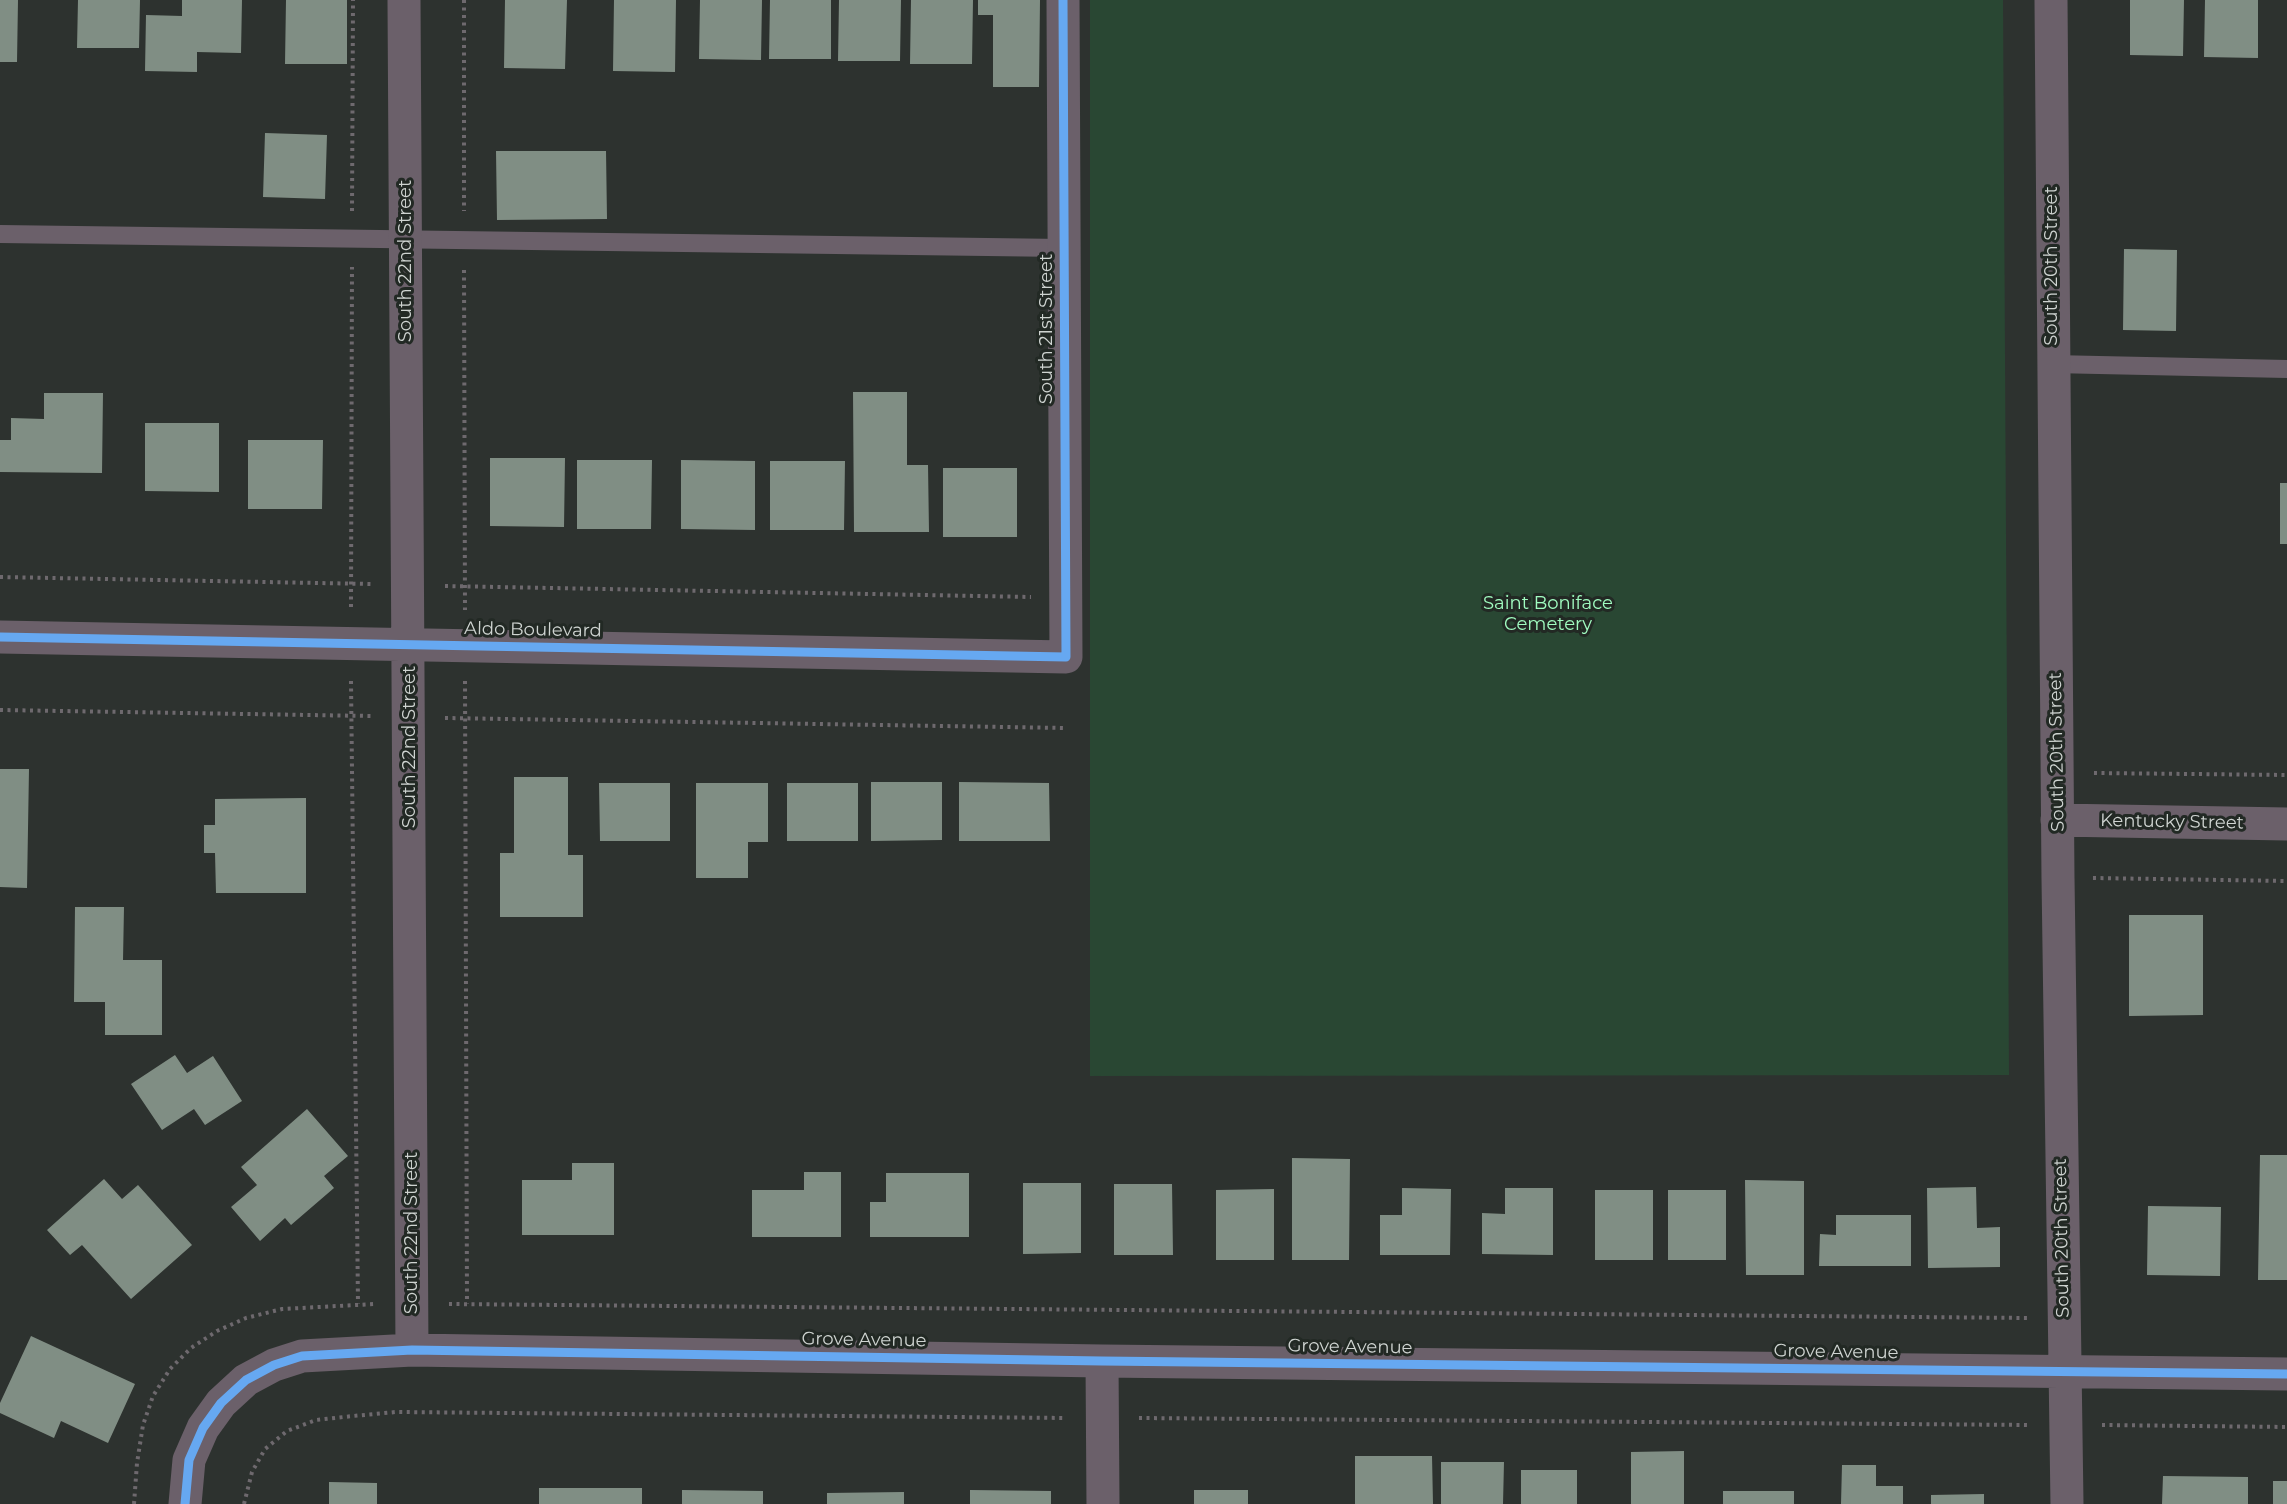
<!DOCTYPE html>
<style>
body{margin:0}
canvas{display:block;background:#2d322f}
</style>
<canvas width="2287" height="1504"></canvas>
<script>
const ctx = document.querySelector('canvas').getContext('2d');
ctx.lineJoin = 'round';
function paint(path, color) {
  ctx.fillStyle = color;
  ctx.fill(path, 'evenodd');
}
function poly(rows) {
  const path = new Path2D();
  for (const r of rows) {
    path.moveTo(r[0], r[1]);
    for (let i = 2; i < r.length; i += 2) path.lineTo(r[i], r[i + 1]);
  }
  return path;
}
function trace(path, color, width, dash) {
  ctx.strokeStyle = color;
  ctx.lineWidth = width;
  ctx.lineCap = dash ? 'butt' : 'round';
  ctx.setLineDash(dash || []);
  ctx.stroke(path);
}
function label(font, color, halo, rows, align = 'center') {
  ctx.font = font + ' Montserrat,sans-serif';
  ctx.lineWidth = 6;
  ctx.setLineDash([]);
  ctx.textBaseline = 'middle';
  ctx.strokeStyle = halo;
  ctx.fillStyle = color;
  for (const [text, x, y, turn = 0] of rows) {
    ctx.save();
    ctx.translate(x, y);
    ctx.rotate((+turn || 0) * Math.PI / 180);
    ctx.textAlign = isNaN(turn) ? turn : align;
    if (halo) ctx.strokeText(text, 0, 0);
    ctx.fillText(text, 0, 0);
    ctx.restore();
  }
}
paint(poly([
 [1090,0,2003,0,2009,1075,1090,1076]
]), '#294733');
paint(poly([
 [0,0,18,0,17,62,0,62],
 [78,0,140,0,139,48,77,48],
 [182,0,242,0,241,53,197,52,197,72,145,71,146,15,182,16],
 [286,0,347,0,347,64,285,64],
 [505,0,567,0,565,69,504,68],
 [614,0,676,0,675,72,613,71],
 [700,0,762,0,761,60,699,59],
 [770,0,831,0,831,59,769,59],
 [839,0,901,0,900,61,838,61],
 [911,0,973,0,972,64,910,64],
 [978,0,1040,0,1039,87,993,87,993,15,978,15],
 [2130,0,2184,0,2183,56,2130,55],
 [2205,0,2258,0,2258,58,2204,57],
 [265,133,327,135,325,199,263,197],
 [496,151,606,151,607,219,497,220],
 [2124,249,2177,250,2176,331,2123,330],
 [853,392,907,392,907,465,928,465,929,532,854,532],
 [44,393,103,393,102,473,0,472,0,440,11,440,11,418,44,419],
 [145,423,219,423,219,492,145,491],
 [248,440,323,440,322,509,248,509],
 [490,458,565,458,564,527,490,526],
 [577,460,652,460,651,529,577,529],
 [681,460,755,461,755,530,681,529],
 [770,461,845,461,844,530,770,530],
 [943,468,1017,468,1017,537,943,537],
 [2280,483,2287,483,2287,544,2280,544],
 [0,769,29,769,27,888,0,887],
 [514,777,568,777,568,855,583,855,583,917,500,917,500,853,514,853],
 [871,782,942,782,942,840,871,841],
 [959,782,1049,783,1050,841,959,841],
 [599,783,670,783,670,841,600,841],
 [696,783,768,783,768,842,748,842,748,878,696,878],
 [787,783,858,783,858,841,787,841],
 [306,798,306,893,216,893,215,853,204,853,204,825,215,825,215,799],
 [75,907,124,907,123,960,162,960,162,1035,105,1035,105,1002,74,1002],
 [2129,915,2203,915,2203,1015,2129,1016],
 [175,1055,187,1073,213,1056,242,1101,205,1125,194,1109,162,1130,131,1084],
 [307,1109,348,1156,324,1176,334,1188,291,1225,285,1218,260,1241,231,1207,257,1185,241,1167],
 [2260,1155,2287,1155,2287,1280,2258,1280],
 [1292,1158,1350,1159,1349,1260,1292,1260],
 [572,1163,614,1163,614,1235,522,1235,522,1180,572,1180],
 [804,1172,841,1172,841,1237,752,1237,752,1190,804,1190],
 [886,1173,969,1173,969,1237,870,1237,870,1202,886,1202],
 [104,1179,122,1199,138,1185,192,1245,131,1299,82,1245,70,1255,47,1230],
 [1745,1180,1804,1181,1804,1275,1746,1275],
 [1023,1183,1081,1183,1081,1253,1023,1254],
 [1114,1184,1172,1184,1173,1255,1114,1255],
 [1976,1187,1977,1228,2000,1227,2000,1267,1928,1268,1927,1188],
 [1402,1188,1451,1189,1450,1255,1380,1255,1380,1215,1402,1215],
 [1505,1188,1553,1188,1553,1255,1482,1254,1482,1213,1505,1214],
 [1274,1189,1274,1260,1216,1260,1216,1190],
 [1595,1190,1653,1190,1653,1260,1595,1260],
 [1668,1190,1726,1190,1726,1260,1668,1260],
 [2148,1206,2221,1207,2220,1276,2147,1275],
 [1836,1215,1911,1215,1911,1266,1819,1266,1820,1234,1836,1235],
 [31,1336,135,1384,108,1443,61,1421,54,1438,0,1413,0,1403],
 [1684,1451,1684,1504,1631,1504,1631,1452],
 [1355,1456,1432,1456,1433,1504,1355,1504],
 [1441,1462,1504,1462,1503,1504,1441,1504],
 [1842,1465,1876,1465,1876,1486,1903,1486,1903,1504,1841,1504],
 [1521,1470,1577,1470,1577,1504,1521,1504],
 [2163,1476,2248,1477,2248,1504,2162,1504],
 [2273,1481,2287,1481,2287,1504,2273,1504],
 [329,1482,377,1483,377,1504,329,1504],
 [539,1488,642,1488,642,1504,539,1504],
 [682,1490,763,1491,763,1504,682,1504],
 [970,1490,1051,1491,1051,1504,970,1504],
 [1194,1490,1248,1490,1248,1504,1194,1504],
 [1723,1491,1794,1491,1794,1504,1723,1504],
 [904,1492,904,1504,827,1504,827,1493],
 [1984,1494,1984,1504,1931,1504,1931,1495]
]), '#808e84');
trace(poly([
 [464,0,464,211],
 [352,211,353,0],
 [464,270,465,610],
 [0,577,371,584],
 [445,586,1031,597],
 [351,607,352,267],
 [351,681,358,1304],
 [465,681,467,1304],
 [0,710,371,716],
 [445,718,1067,728],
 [2094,773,2287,775],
 [2093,878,2287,881],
 [449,1304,2028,1318],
 [1139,1418,2029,1425],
 [2102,1425,2287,1427],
 [134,1504,137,1463,143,1425,153,1396,170,1369,191,1348,217,1331,246,1318,282,1309,375,1304],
 [244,1504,252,1472,265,1449,287,1431,316,1420,353,1416,396,1412,1066,1418]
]), '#6e696e', 4, [3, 4.5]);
trace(poly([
 [0,234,1063,248],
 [2052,364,2287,369]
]), '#6b606a', 18);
trace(poly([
 [404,0,412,1350],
 [2051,0,2058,878,2067,1504],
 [0,637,1066,657,1063,0],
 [2057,820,2287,824],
 [1102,1361,1103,1504],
 [185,1504,189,1460,203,1428,221,1403,246,1380,274,1365,302,1356,412,1350,1102,1361,2287,1374]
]), '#6b606a', 33);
trace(poly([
 [0,637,1066,657,1063,0],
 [185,1504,189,1460,203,1428,221,1403,246,1380,274,1365,302,1356,412,1350,1102,1361,2287,1374]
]), '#66a8f1', 9);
label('18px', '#cfd4d1', '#222924', [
 ["South 22nd Street",406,261,-90],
 ["South 20th Street",2052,266,-90],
 ["South 21st Street",1047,329,-90],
 ["Aldo Boulevard",533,630,1],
 ["South 22nd Street",410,747,-90],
 ["South 20th Street",2057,752,-91],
 ["Kentucky Street",2172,822,1],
 ["South 22nd Street",412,1233,-90],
 ["South 20th Street",2062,1238,-91],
 ["Grove Avenue",864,1340,1],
 ["Grove Avenue",1350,1347,1],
 ["Grove Avenue",1836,1352,1]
]);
label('18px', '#a0fcc0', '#222924', [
 ["Saint Boniface",1548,604],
 ["Cemetery",1548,625]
]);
</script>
